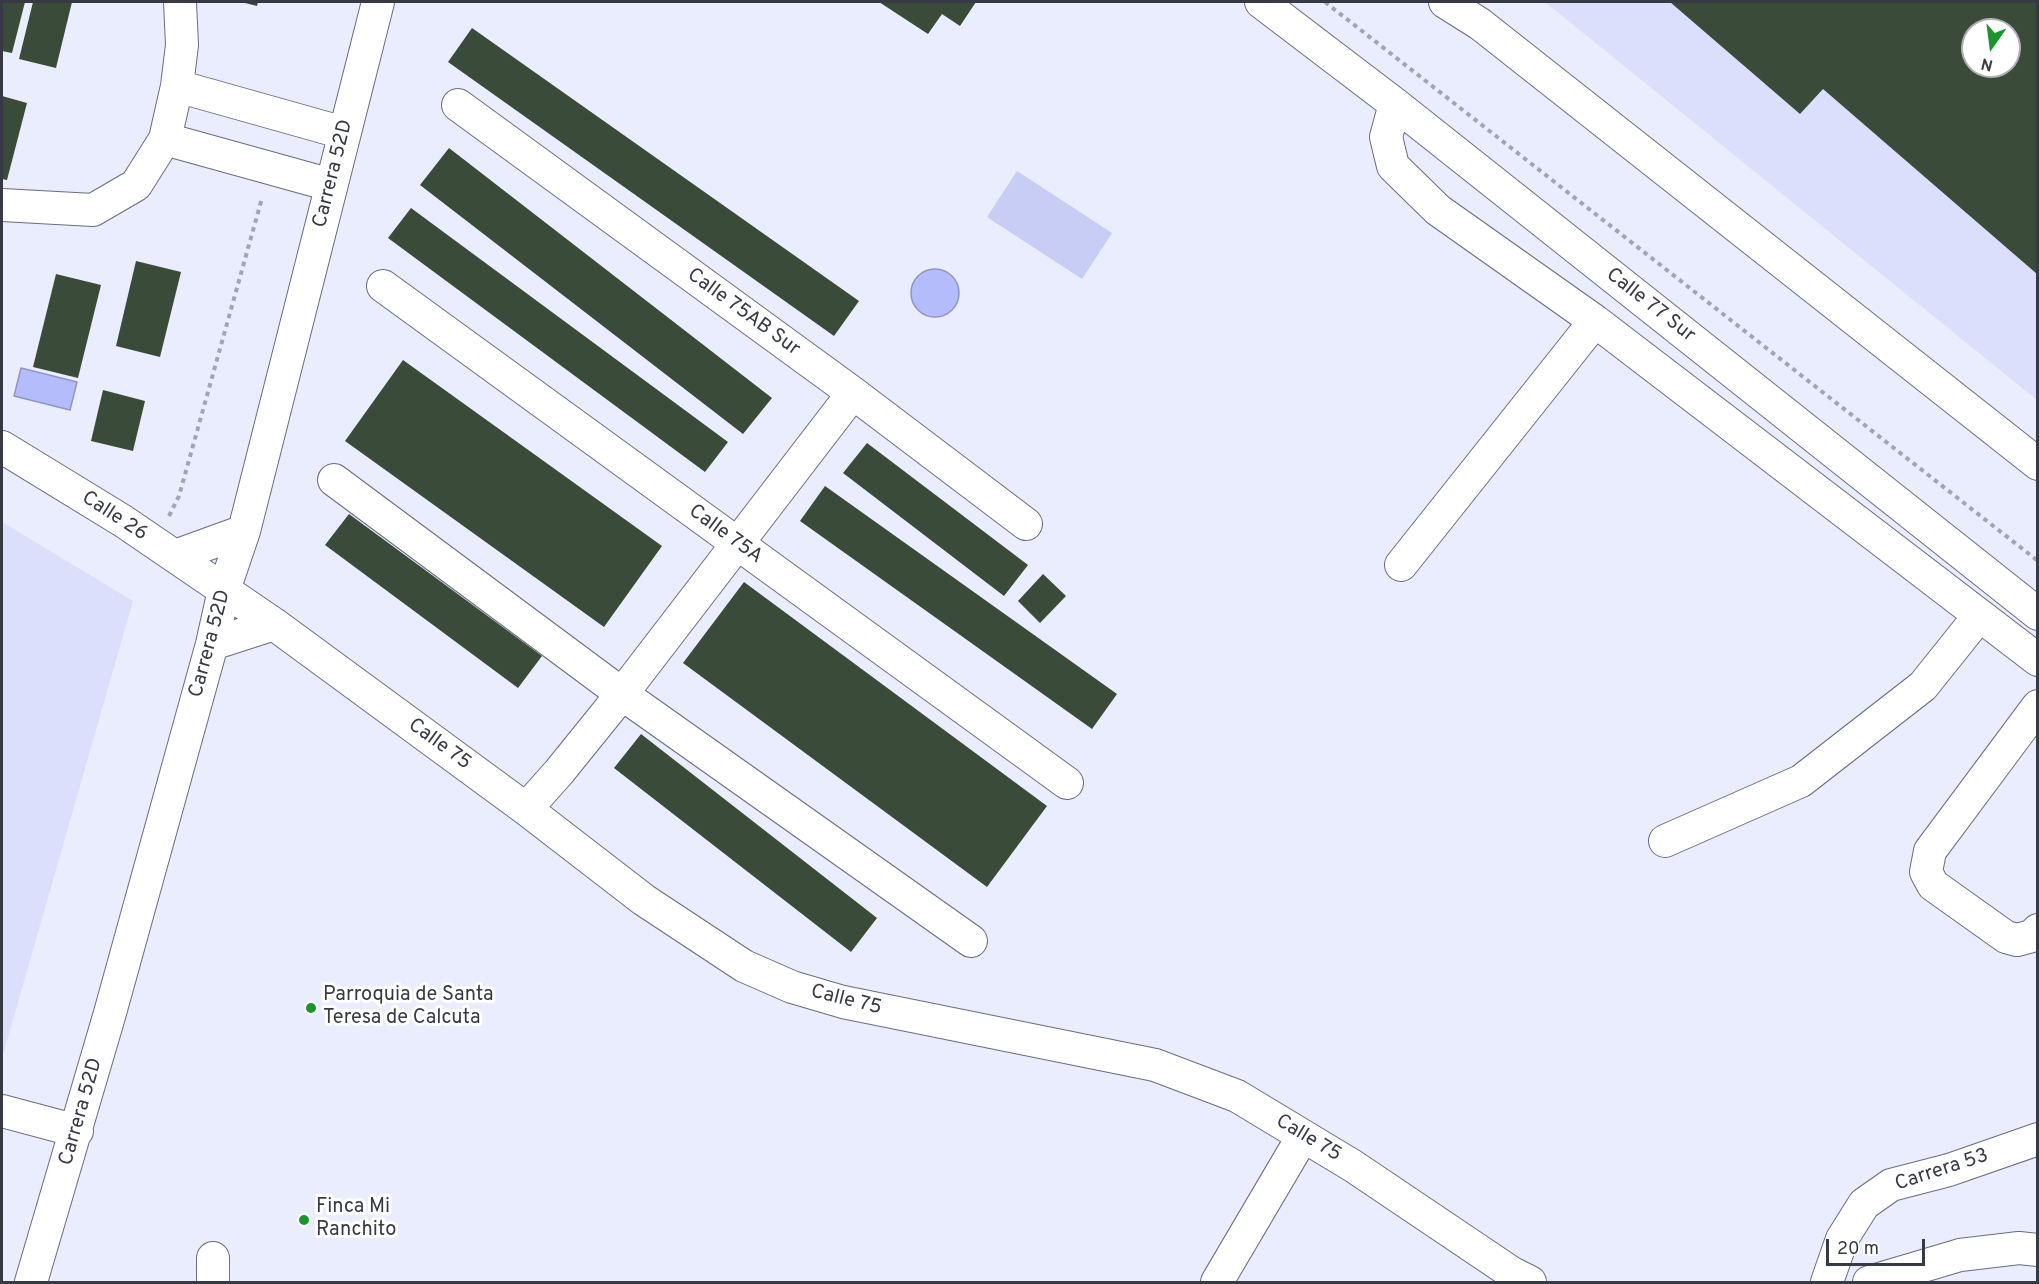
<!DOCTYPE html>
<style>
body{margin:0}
#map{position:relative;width:2039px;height:1284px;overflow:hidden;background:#eaedfd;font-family:Overpass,sans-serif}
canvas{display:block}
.frame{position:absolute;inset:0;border:3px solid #373944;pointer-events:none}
.north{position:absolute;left:1961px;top:18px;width:60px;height:60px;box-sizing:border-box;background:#fff;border:2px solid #afb0b4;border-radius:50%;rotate:194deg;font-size:16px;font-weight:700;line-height:24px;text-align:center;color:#373944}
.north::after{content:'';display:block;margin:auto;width:21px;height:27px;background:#17972b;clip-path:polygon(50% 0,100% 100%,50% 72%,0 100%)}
.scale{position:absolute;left:1826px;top:1239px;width:99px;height:27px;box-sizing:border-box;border:3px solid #373944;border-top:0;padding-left:8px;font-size:18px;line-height:21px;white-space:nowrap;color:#373944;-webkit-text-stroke:4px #fff;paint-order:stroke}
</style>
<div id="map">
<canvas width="2039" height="1284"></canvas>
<div class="frame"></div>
<div class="north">N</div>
<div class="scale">20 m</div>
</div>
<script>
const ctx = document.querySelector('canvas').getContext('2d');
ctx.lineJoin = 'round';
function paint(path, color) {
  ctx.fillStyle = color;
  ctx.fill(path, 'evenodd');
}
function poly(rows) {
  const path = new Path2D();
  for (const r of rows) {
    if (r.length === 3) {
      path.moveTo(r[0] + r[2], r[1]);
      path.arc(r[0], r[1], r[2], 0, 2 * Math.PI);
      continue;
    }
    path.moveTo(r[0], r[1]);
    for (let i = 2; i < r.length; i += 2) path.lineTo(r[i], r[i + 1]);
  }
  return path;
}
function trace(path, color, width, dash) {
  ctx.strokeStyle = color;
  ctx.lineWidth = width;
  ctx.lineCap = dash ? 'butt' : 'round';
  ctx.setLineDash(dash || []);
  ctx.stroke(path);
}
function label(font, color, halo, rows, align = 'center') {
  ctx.font = font + ' Overpass,sans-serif';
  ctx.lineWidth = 6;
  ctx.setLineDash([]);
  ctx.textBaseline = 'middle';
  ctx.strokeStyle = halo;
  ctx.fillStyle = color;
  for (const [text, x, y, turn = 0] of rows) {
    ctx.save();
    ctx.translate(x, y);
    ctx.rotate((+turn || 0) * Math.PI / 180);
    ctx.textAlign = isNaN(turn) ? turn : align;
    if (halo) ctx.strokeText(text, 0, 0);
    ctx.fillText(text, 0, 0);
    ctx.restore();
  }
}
paint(poly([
 [1545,2,2037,2,2037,400],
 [1973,30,2009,30,2009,66,1973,66],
 [2,522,133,601,2,1058]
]), '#dbdffb');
paint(poly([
 [1017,171,1112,233,1082,279,987,217]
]), '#c7cdf5');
const water = poly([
 [935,293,24],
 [21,368,77,382,70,410,14,396,21,368]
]);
paint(water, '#b5bcfb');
trace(water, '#8f95c4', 1.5);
paint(poly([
 [2,2,25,2,12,53,2,51],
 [33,2,72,2,56,68,19,59],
 [241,2,258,2,257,6],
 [879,2,976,2,960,26,942,14,928,34],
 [1670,2,2037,2,2037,274,1823,89,1800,114],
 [1973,30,2009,30,2009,66,1973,66],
 [472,28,859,301,834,336,448,62],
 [2,96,27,103,7,180,2,179],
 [449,148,772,398,743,434,420,185],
 [411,208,728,442,705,472,388,238],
 [136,261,181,272,160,357,116,346],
 [56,274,101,285,78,378,33,367],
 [403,360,662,546,604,627,345,441],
 [103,390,145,401,133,451,91,441],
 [867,443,1028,565,1004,596,843,473],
 [825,486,1117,694,1092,729,800,521],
 [349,514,542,656,518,688,325,545],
 [1043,574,1066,596,1040,623,1018,601],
 [744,582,1047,806,987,887,683,663],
 [641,734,877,918,851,952,614,768]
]), '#3a4b3a');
const minor = poly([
 [1261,2,1395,104,2038,614],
 [1445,2,1480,24,2038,464],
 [177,86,344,133],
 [1395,104,1386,137,1393,166,1438,210,1595,321,2038,660],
 [458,105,853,393,1026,524],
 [165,139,331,185],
 [2,205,93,210,136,185,165,139,177,86,182,45,180,2],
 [383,286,1067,783],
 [2,447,123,521,274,624,526,809,644,900,744,966,792,987,843,1002,1155,1065,1237,1096,1353,1166,1512,1273,1530,1282],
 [334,480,622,694,971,941],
 [175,556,244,531],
 [1401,565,1595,321],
 [212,644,274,624],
 [2038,706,1930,851,1926,872,1933,885,2006,937,2017,940,2032,936,2038,930],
 [526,809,559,772,622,694,853,393],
 [1665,841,1801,781,1923,686,1979,616],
 [2,1111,77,1131],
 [31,1282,110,1013,212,644,224,590,244,531,378,2],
 [213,1282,213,1258],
 [1217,1282,1303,1136],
 [1827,1282,1842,1239,1864,1204,1891,1185,1949,1170,2038,1139],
 [1869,1282,1960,1255,2019,1248,2038,1250]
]);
trace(minor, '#696c84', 34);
trace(poly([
 [1325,2,2038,561],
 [169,516,179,496,262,198]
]), '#a2a4b2', 4, [4.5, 4.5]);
trace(minor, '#fff', 32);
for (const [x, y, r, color] of [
 [311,1008,6,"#17972b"],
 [304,1220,6,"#17972b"]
]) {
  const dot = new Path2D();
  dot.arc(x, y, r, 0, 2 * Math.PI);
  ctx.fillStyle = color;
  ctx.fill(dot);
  trace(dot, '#fff', 2);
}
label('20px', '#373944', '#fff', [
 ["Carrera 52D",334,174,-76],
 ["Calle 77 Sur",1650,306,38],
 ["Calle 75AB Sur",743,313,36],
 ["Calle 26",114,517,33],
 ["Calle 75A",725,535,36],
 ["Carrera 52D",211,644,-75],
 ["Calle 75",439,745,36],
 ["Calle 75",846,1001,14],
 ["Carrera 52D",82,1112,-74],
 ["Calle 75",1308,1139,31],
 ["Carrera 53",1942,1171,-18]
]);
label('20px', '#373944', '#fff', [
 ["Parroquia de Santa",323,996],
 ["Teresa de Calcuta",323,1019],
 ["Finca Mi",316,1208],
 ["Ranchito",316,1231]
], 'left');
</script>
